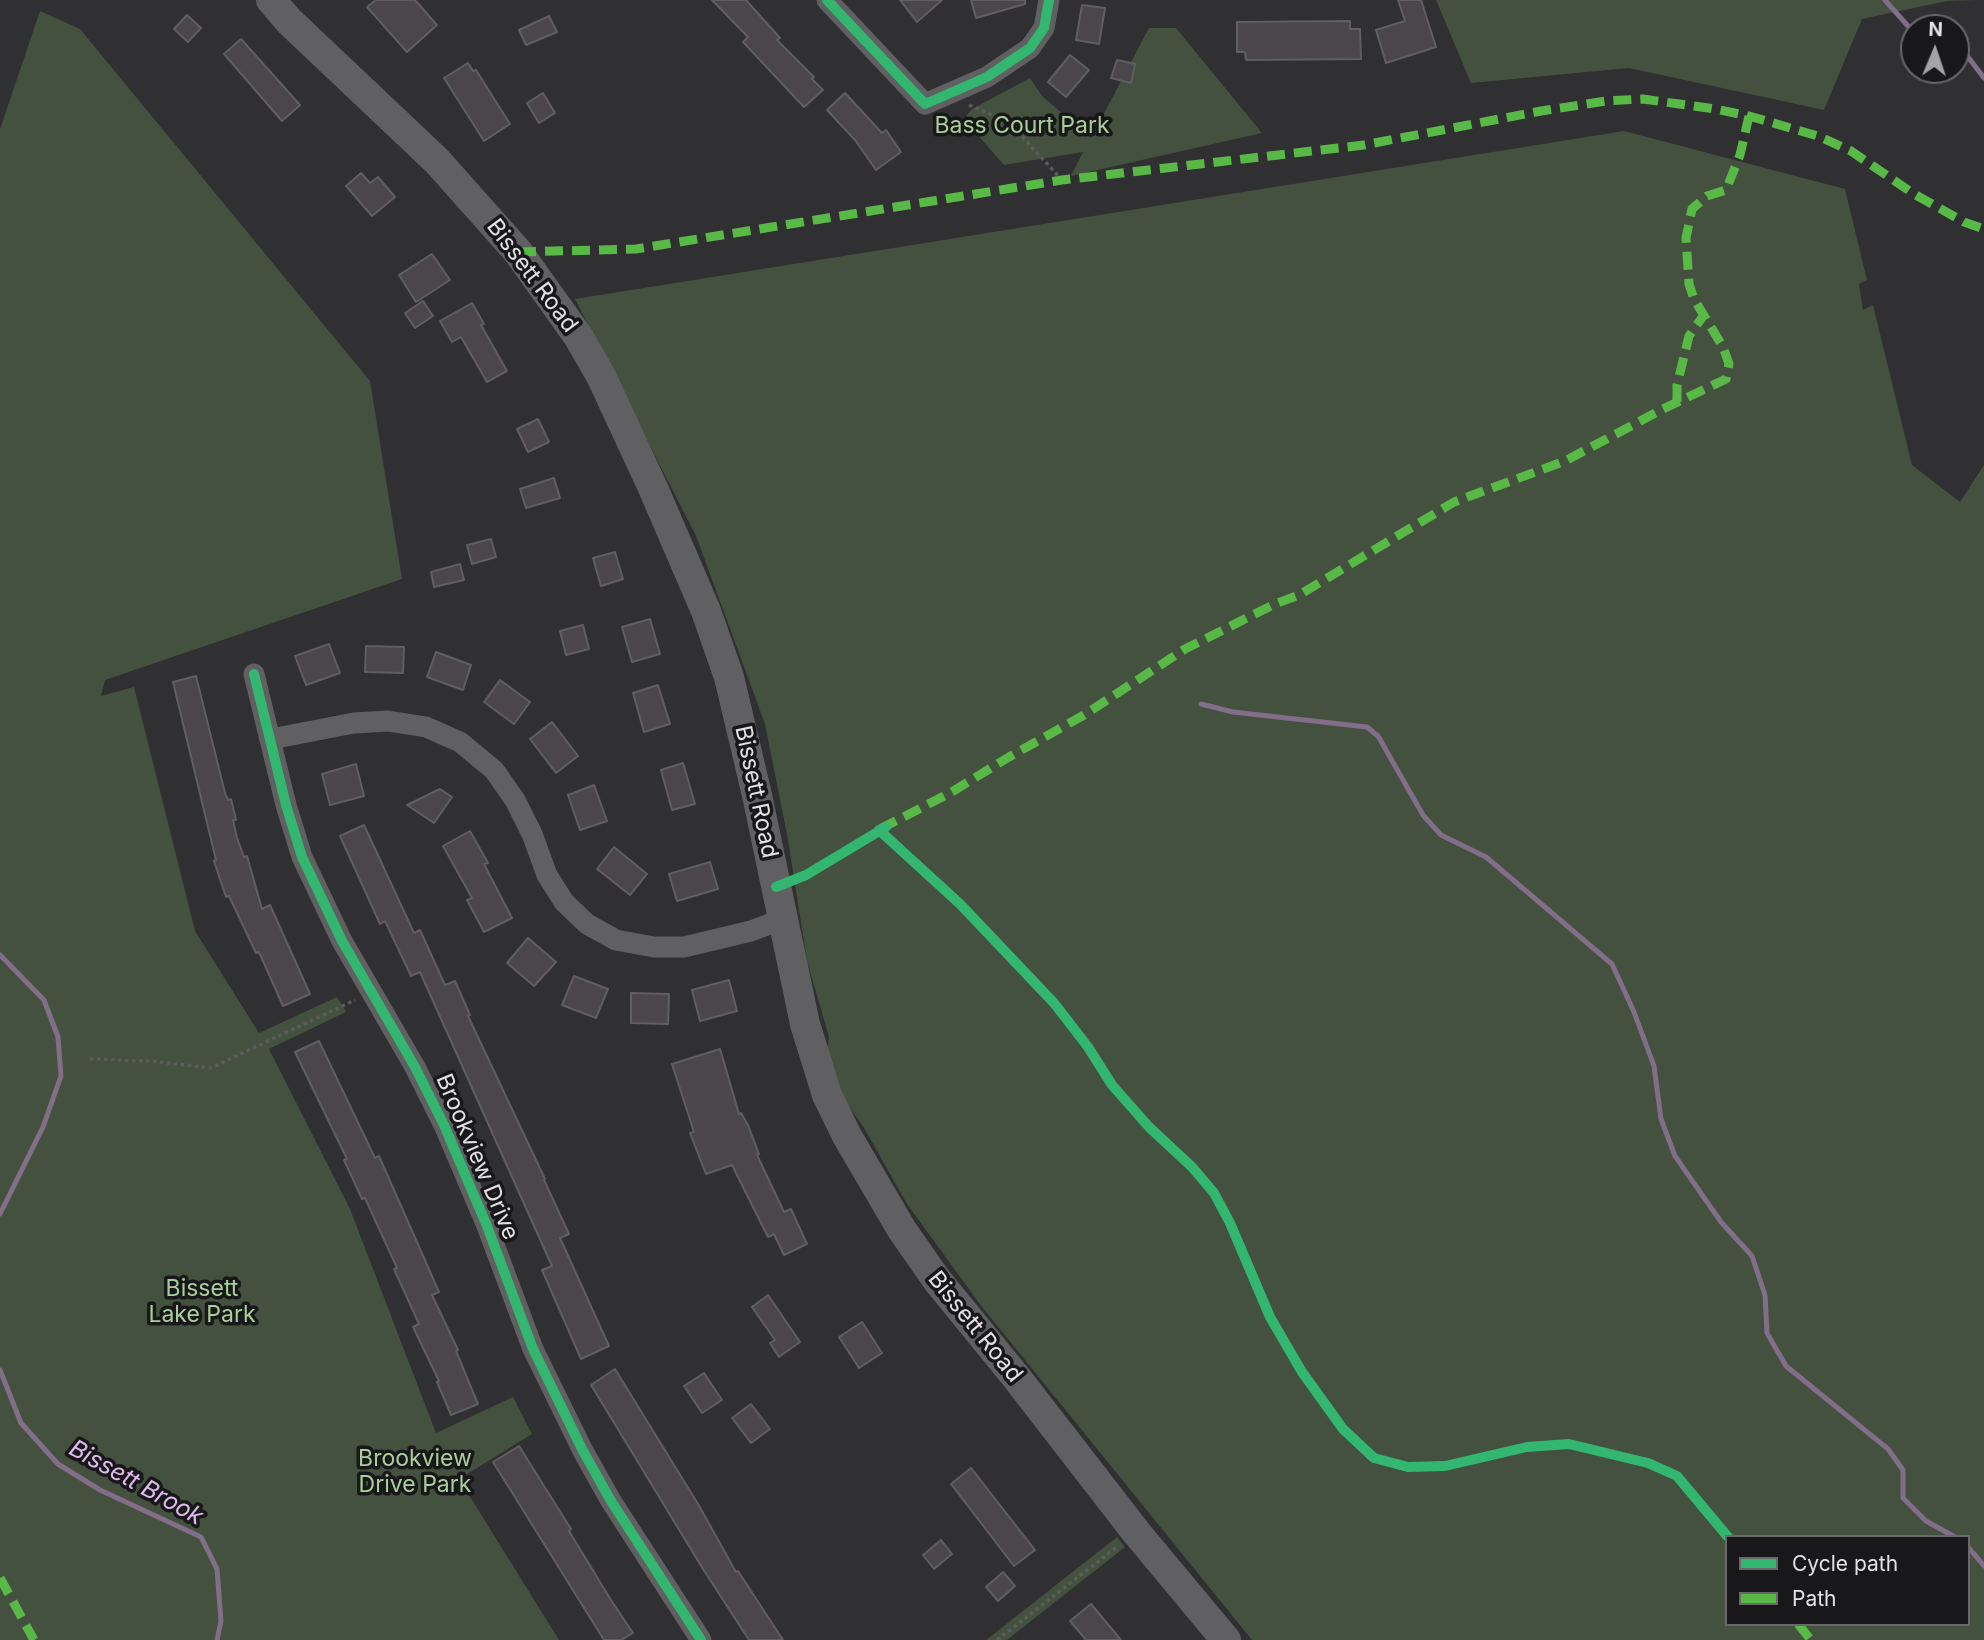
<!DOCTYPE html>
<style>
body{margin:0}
#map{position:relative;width:1984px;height:1640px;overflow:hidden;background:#302f31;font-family:Inter,sans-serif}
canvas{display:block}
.legend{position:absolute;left:1725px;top:1535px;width:245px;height:91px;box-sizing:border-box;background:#181719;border:2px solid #69686a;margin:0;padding:9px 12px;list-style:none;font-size:21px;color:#e3e1e4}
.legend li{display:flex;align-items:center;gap:14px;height:35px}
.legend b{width:35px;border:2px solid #69686a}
.north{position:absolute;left:1900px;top:14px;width:70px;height:70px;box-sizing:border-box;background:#181719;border:2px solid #69686a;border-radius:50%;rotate:2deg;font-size:19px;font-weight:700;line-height:28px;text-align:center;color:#e3e1e4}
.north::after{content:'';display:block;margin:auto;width:24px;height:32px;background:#a4a3a5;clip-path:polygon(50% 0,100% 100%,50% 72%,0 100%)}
</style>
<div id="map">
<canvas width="1984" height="1640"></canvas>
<ul class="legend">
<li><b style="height:9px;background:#33b770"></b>Cycle path</li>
<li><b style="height:9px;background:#58b947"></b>Path</li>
</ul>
<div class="north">N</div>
</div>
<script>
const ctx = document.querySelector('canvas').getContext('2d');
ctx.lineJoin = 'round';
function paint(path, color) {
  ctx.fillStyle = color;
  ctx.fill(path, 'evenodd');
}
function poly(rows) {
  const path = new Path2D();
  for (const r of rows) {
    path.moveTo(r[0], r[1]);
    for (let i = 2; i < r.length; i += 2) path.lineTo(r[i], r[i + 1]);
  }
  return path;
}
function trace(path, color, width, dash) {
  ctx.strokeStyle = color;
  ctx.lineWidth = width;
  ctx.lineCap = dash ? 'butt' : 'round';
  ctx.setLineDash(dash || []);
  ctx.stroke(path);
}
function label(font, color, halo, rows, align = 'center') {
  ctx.font = font + ' Inter,sans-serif';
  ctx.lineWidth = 7;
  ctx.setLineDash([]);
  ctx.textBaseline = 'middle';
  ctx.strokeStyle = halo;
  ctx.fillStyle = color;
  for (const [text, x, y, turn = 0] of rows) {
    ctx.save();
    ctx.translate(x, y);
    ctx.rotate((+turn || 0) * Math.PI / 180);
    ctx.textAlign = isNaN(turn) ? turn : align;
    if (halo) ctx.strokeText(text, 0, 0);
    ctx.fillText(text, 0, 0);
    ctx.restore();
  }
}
paint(poly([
 [1436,0,1977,0,1947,1,1862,19,1824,110,1629,68,1471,83],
 [40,11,80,29,370,381,402,579,105,680,101,696,134,687,195,931,259,1033,337,997,346,1012,269,1049,350,1209,436,1433,513,1397,532,1434,459,1479,559,1640,0,1640,0,129],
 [1149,28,1176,28,1262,133,1071,176,1083,152,1004,165,967,123,967,115,972,109,1030,78,1042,96,1091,138],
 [1624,131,1845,189,1867,280,1859,284,1863,310,1873,305,1912,465,1960,502,1984,465,1984,1640,1252,1640,982,1307,907,1204,864,1128,824,1071,829,1037,807,961,788,840,765,724,696,536,575,299],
 [1727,1537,1968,1537,1968,1624,1727,1624],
 [1117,1537,1125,1547,1007,1640,986,1640]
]), '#44513f');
trace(poly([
 [1885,0,1914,33],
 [1965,53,1984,78],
 [1201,704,1233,712,1367,727,1378,736,1423,815,1441,835,1486,857,1612,964,1634,1012,1654,1066,1661,1119,1675,1156,1721,1222,1752,1256,1765,1295,1767,1333,1786,1366,1888,1449,1903,1470,1903,1498,1926,1521,1955,1537],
 [0,955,44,1000,58,1037,61,1076,43,1127,0,1214],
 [0,1370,21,1423,58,1464,100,1490,201,1537,217,1569,221,1621,217,1640],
 [1968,1547,1984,1566]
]), '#826e89', 5);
const building = poly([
 [376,0,415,0,437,25,407,52,367,7,376,0],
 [712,0,746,0,780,38,777,40,814,77,812,79,823,90,804,107,743,42,748,37,712,0],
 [900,0,942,0,917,22,900,0],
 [971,0,1025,0,1025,4,976,18,971,0],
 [1398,0,1421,0,1436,47,1386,63,1376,30,1405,21,1398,0],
 [1082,5,1105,8,1099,44,1076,40,1082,5],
 [187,15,201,28,188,42,174,29,187,15],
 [549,16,557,32,526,45,519,30,549,16],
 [1350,21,1350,29,1360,29,1361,59,1246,60,1245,52,1237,52,1237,22,1350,21],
 [241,39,300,105,282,121,224,54,241,39],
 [1070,55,1089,70,1066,97,1048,82,1070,55],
 [1117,60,1135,64,1131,83,1111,78,1117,60],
 [468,63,473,71,476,70,510,124,484,141,444,78,468,63],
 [543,93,555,113,539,123,527,103,543,93],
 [845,93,882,133,886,130,901,152,876,170,855,140,827,110,845,93],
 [361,173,370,183,378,177,395,197,372,216,346,186,361,173],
 [432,254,450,280,416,302,399,275,432,254],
 [423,301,433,316,415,328,405,313,423,301],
 [472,303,484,324,481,325,507,371,487,382,461,337,452,342,440,321,472,303],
 [538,419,549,442,528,452,517,429,538,419],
 [554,478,560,498,526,508,520,489,554,478],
 [491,539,496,557,472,564,467,545,491,539],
 [615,552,623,579,601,586,593,558,615,552],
 [460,564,464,580,434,587,431,572,460,564],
 [650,619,660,654,632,662,622,627,650,619],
 [583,625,589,649,566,655,560,631,583,625],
 [329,644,340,673,306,685,295,656,329,644],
 [366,646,404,647,403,673,365,672,366,646],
 [436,652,471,665,463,690,427,677,436,652],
 [196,676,225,793,228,800,231,799,236,820,233,820,237,838,244,857,247,856,262,909,270,905,310,994,283,1006,259,952,256,953,229,896,226,897,214,861,216,860,173,682,196,676],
 [500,680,530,702,514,724,484,702,500,680],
 [658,685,670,724,644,732,633,693,658,685],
 [552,722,578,756,556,773,530,739,552,722],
 [683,763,695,804,672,810,661,770,683,763],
 [356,764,364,796,330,805,322,774,356,764],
 [594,785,607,821,580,830,568,795,594,785],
 [440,789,452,797,434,823,407,805,440,789],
 [364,825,414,933,420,930,445,985,455,981,470,1015,468,1016,545,1179,544,1180,569,1234,560,1238,609,1346,581,1359,542,1270,552,1266,420,972,411,976,385,921,380,924,340,836,364,825],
 [470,831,488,863,484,864,512,918,484,932,467,900,472,898,443,846,470,831],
 [614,847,647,874,630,895,597,869,614,847],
 [710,862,718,889,677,901,669,874,710,862],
 [528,938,556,962,534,986,507,963,528,938],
 [574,976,608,989,596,1018,562,1005,574,976],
 [729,980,737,1011,700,1021,692,990,729,980],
 [631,993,669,994,668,1024,631,1023,631,993],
 [319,1041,375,1158,379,1156,439,1292,432,1295,458,1350,456,1351,478,1404,451,1415,437,1382,439,1381,413,1327,419,1324,394,1269,397,1268,365,1198,362,1199,344,1160,347,1159,295,1052,319,1041],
 [720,1049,739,1114,741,1113,748,1125,759,1154,757,1155,784,1212,791,1209,807,1244,784,1255,774,1234,768,1237,732,1165,706,1174,690,1133,694,1132,672,1064,720,1049],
 [768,1295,800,1342,779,1357,770,1343,775,1340,752,1307,768,1295],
 [862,1322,882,1353,859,1368,839,1337,862,1322],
 [615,1369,698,1504,736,1572,738,1571,783,1640,749,1640,703,1569,591,1385,615,1369],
 [704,1373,722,1400,702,1413,684,1386,704,1373],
 [751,1404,770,1429,751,1443,732,1418,751,1404],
 [519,1446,571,1529,569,1531,611,1600,633,1633,621,1640,604,1640,493,1462,519,1446],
 [971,1468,1035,1550,1014,1566,951,1484,971,1468],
 [941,1540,952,1554,934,1569,923,1555,941,1540],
 [1003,1572,1015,1586,998,1601,986,1587,1003,1572],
 [1091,1604,1121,1640,1086,1640,1070,1621,1091,1604]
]);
paint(building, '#4a464c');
trace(building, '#5f5e60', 2);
trace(poly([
 [969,105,1010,123,1062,180],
 [90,1059,150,1061,211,1068,355,1000],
 [997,1640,1118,1546]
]), '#5d5c5d', 3.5, [3.5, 3.5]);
trace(poly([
 [827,0,925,104,987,77,1030,48,1044,28,1049,0],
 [254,674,286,805,302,857,342,941,415,1067,444,1125,487,1226,533,1349,583,1451,611,1501,701,1640],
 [271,739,354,723,388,721,426,727,460,742,494,770,515,800,532,834,547,875,564,902,587,924,616,940,654,947,684,947,751,931,783,919]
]), '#605f61', 21);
trace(poly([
 [271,0,289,21,437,161,518,252,578,336,601,376,653,488,706,611,729,677,757,795,805,1024,827,1095,847,1136,902,1230,937,1280,1016,1377,1136,1532,1226,1640]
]), '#605f61', 30);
trace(poly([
 [518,252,636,249,1062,180,1364,145,1541,111,1606,101,1643,99,1715,109,1749,116,1818,136,1851,151,1914,194,1964,222,1984,229],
 [1677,402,1677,385,1689,336,1704,315],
 [880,829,950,793,1009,757,1084,715,1185,649,1275,604,1299,595,1454,502,1565,461,1663,409,1726,379,1729,364,1723,347,1694,299,1689,284,1686,238,1692,209,1707,196,1726,190,1740,155,1749,116],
 [0,1578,34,1640],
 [1798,1624,1811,1640]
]), '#58b947', 9, [18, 9]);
trace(poly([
 [827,0,925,104,987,77,1030,48,1044,28,1049,0],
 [254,674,286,805,302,857,342,941,415,1067,444,1125,487,1226,533,1349,583,1451,611,1501,701,1640],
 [879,830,960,904,1054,1003,1088,1047,1112,1085,1149,1127,1192,1167,1214,1193,1230,1223,1270,1317,1302,1372,1343,1429,1374,1458,1408,1467,1445,1466,1527,1447,1569,1444,1648,1463,1677,1476,1728,1537],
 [776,887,806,875,886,827]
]), '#33b770', 10);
label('23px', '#aace99', '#181719', [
 ["Bass Court Park",1022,126],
 ["Bissett",202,1289],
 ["Lake Park",202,1315],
 ["Brookview",415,1459],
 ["Drive Park",415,1485]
]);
label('23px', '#e3e1e4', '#181719', [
 ["Bissett Road",532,276,53],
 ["Bissett Road",756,792,78],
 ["Brookview Drive",477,1157,67],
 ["Bissett Road",975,1327,51]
]);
label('italic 24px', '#dfbaee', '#181719', [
 ["Bissett Brook",136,1483,29]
]);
</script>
